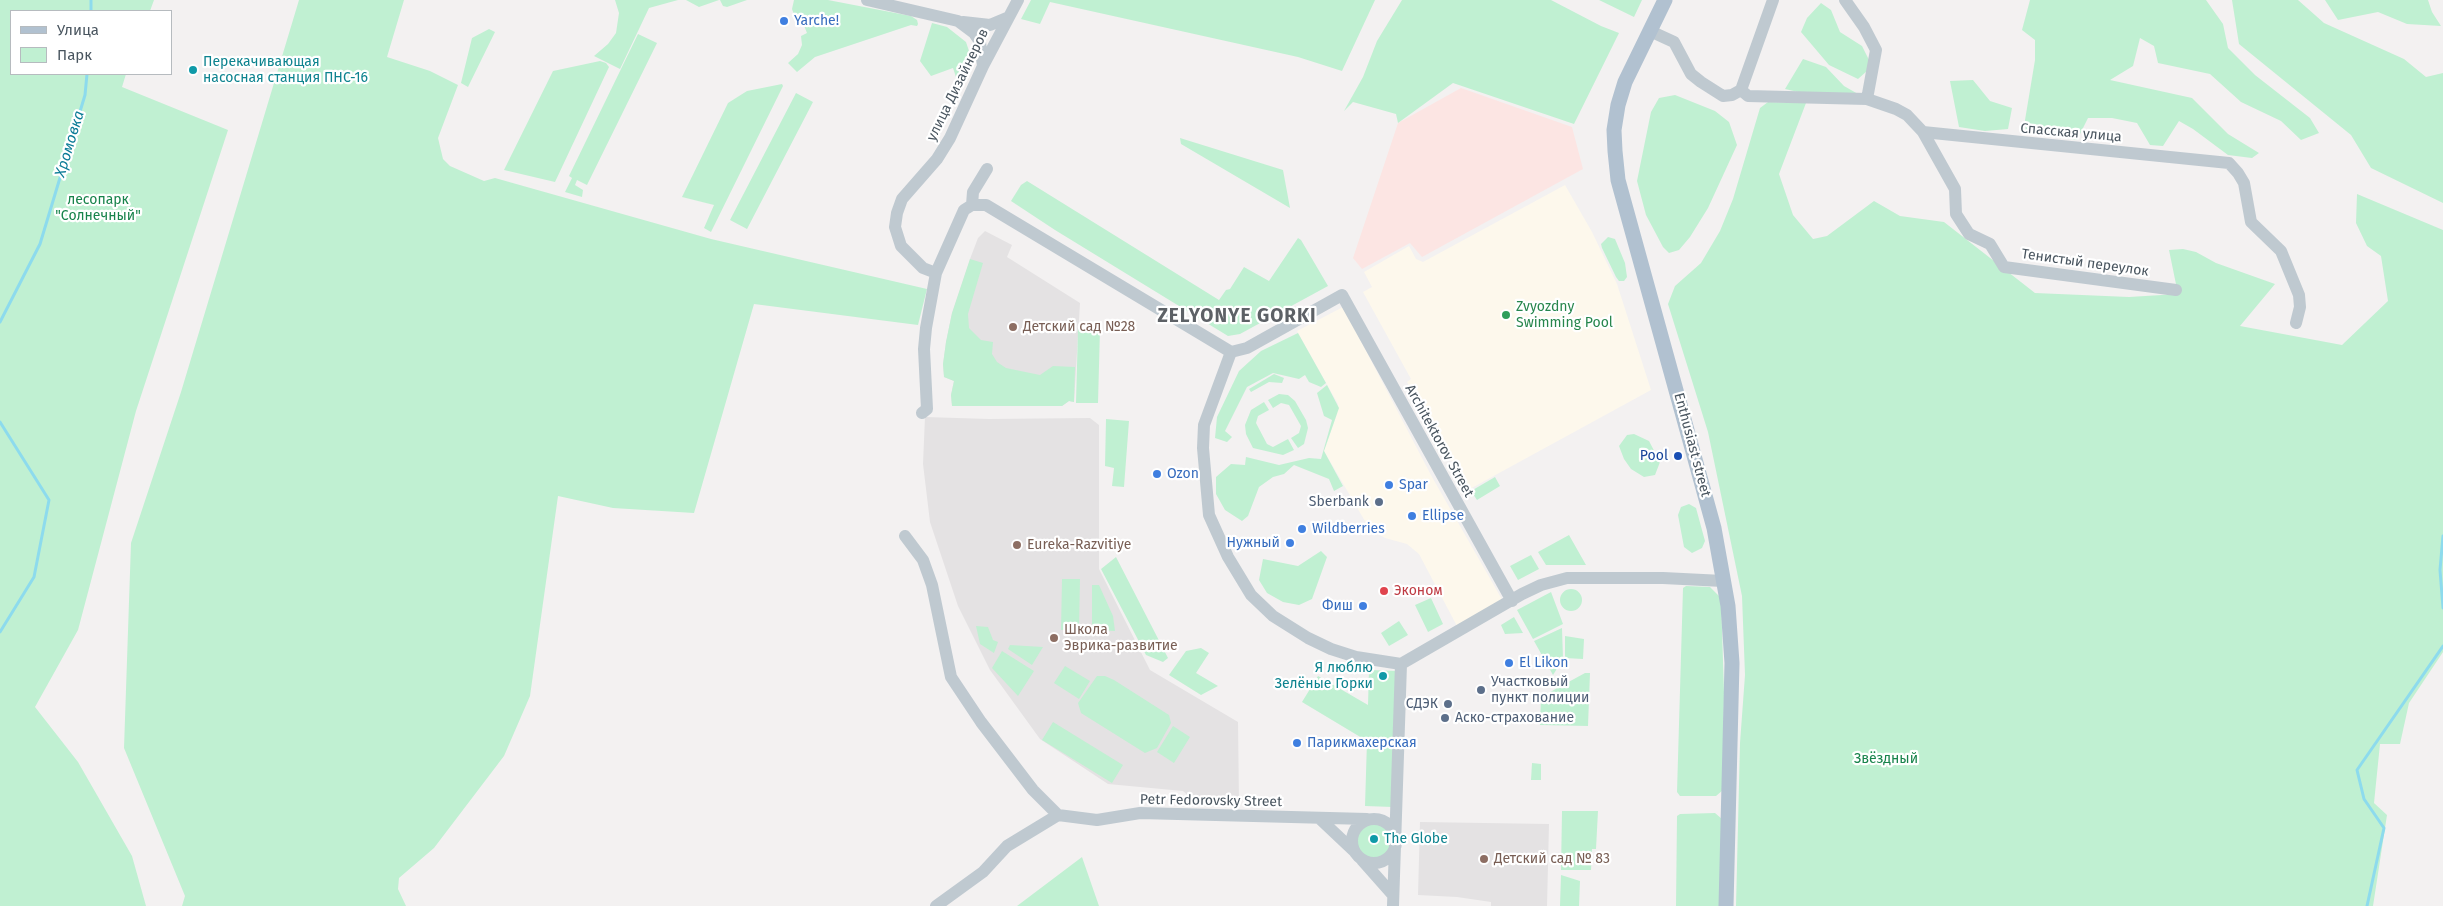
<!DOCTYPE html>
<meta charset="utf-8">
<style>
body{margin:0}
#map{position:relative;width:2443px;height:906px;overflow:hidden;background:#f3f1f1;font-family:"Fira Sans",sans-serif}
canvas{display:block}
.legend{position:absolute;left:10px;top:10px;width:162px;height:65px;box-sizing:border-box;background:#fff;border:1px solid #b6bbbf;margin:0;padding:6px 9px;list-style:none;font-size:15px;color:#49555f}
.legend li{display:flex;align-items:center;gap:10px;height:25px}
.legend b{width:25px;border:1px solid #b6bbbf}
</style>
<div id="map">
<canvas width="2443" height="906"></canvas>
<ul class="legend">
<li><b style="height:6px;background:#b1c1d0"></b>Улица</li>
<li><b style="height:14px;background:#c0f0d2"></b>Парк</li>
</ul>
</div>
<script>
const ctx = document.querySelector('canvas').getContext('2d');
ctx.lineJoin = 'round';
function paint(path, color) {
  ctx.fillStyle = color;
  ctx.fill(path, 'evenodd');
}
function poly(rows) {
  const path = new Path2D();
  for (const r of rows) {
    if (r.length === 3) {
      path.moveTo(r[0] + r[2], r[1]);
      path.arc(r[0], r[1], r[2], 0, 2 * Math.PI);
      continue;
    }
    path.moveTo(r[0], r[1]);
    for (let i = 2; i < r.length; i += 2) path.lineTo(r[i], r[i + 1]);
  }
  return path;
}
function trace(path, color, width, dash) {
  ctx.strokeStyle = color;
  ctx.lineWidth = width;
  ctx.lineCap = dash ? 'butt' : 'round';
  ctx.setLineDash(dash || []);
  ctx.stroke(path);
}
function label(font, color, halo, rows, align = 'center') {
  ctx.font = font + ' "Fira Sans",sans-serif';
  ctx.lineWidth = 4.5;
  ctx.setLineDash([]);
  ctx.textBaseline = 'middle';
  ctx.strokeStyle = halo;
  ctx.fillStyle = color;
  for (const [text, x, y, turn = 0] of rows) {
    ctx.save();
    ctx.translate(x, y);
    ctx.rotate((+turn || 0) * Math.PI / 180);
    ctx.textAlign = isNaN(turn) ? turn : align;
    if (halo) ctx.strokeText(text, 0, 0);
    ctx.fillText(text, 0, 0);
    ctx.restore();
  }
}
paint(poly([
 [1565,185,1592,232,1617,284,1651,390,1468,490,1407,382,1411,379,1363,292,1372,287,1364,272,1409,246,1416,259,1423,262],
 [1343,307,1432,477,1504,603,1458,628,1419,554,1407,544,1385,538,1369,528,1324,451,1337,414,1338,404,1297,331]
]), '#fdf8ec');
paint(poly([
 [985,231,1012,245,1007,257,1080,303,1074,402,1069,401,1062,406,952,406,951,395,954,381,944,377,943,364,946,342,952,313,970,259,978,238],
 [925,417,989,419,1090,418,1099,425,1099,569,1150,670,1238,722,1239,803,1194,801,1183,791,1108,784,1040,739,990,670,958,606,930,522,923,464],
 [1420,822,1549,824,1547,906,1491,906,1491,902,1457,897,1418,895]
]), '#e4e2e3');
paint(poly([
 [1461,88,1572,127,1583,169,1422,257,1410,243,1362,269,1353,258,1398,123]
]), '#fce5e3');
paint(poly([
 [0,0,154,0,150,11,11,11,11,74,126,74,122,87,228,130,136,411,78,630,35,707,78,762,132,856,146,906,0,906],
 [299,0,404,0,387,57,430,71,458,85,438,138,443,159,450,166,484,181,495,178,711,239,927,289,918,325,754,304,694,513,613,508,558,496,530,696,504,756,434,848,399,878,398,889,406,906,182,906,185,896,124,748,131,543,181,392],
 [615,0,678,0,649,8,620,69,594,56,608,44,616,33,619,13],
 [686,0,719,0,699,7],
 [720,0,747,0,727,7,723,6],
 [794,0,828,0,911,16,917,20,918,24,917,26,911,25,815,57,797,72,788,63,798,54,802,45,801,36,807,33,803,23,797,23,792,9],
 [1031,0,1375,0,1342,71,1298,57,1050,2,1040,24,1021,19],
 [1402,0,1551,0,1601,26,1619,33,1574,124,1453,83,1398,123,1396,114,1353,102,1344,111,1363,77,1377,41],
 [1599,0,1642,0,1634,17],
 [2030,0,2206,0,2223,24,2228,48,2255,75,2310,118,2319,133,2301,140,2281,121,2241,102,2210,74,2158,63,2154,46,2140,38,2133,66,2110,80,2192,98,2228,134,2259,153,2252,158,2228,155,2193,129,2179,121,2163,146,2150,145,2137,123,2112,118,2088,118,2077,140,2026,131,2025,120,2035,60,2035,40,2022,30],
 [2232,0,2298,0,2324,23,2404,59,2426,77,2443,73,2443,203,2371,168,2351,135,2239,44],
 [2325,0,2428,0,2432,12,2441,26,2407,24,2378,12,2338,20],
 [1821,3,1831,10,1840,32,1862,46,1870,62,1867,71,1858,79,1829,65,1801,32,1807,18],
 [932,23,947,27,966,42,970,54,971,67,960,89,953,68,931,76,920,61],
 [489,29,495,32,468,87,461,83,472,38],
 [638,34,657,43,587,185,577,180,575,185,583,190,582,197,565,192,572,178,569,176],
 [1803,59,1826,67,1844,86,1858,94,1811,95,1785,89],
 [600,61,606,63,609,67,555,182,504,170,553,71],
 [1973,80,1990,101,2012,108,2008,129,1985,131,1959,127,1950,81],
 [782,84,783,86,711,232,704,228,714,205,682,197,728,103,747,91],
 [796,93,813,102,747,229,730,220],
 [1675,95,1715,111,1729,122,1737,145,1708,208,1690,237,1679,250,1669,253,1663,247,1646,215,1637,181,1651,112,1659,98],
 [1768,102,1806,103,1779,174,1793,215,1813,239,1827,236,1874,201,1900,216,1944,222,2035,293,2129,297,2178,294,2169,250,2183,249,2196,252,2216,263,2275,284,2240,326,2342,345,2388,301,2381,256,2367,246,2356,223,2357,194,2443,230,2443,652,2409,703,2400,744,2380,744,2374,803,2387,815,2373,906,1736,906,1740,743,1745,675,1742,596,1708,432,1668,304,1675,286,1701,263,1720,231,1733,199,1760,108],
 [1180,138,1283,170,1290,208,1181,144],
 [1027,181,1219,300,1226,290,1230,289,1244,267,1269,281,1298,238,1301,240,1328,286,1240,334,1228,336,1055,230,1011,201,1021,185],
 [1608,237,1615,239,1625,263,1627,277,1624,281,1619,281,1616,277,1602,248,1601,244],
 [970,259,983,263,968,314,969,328,981,340,993,342,992,354,997,362,1006,368,1040,375,1053,366,1075,367,1074,402,1069,401,1062,406,952,406,951,395,954,381,944,377,943,364,946,342,952,313],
 [1078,329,1100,329,1098,403,1076,403],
 [1298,333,1326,383,1321,387,1309,382,1305,375,1299,379,1273,373,1247,387,1225,431,1232,437,1227,442,1215,438,1217,417,1239,371,1261,351],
 [1274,374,1284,378,1282,383,1269,382,1251,392,1249,389],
 [1327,385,1339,408,1324,451,1343,486,1334,491,1329,479,1294,465,1284,474,1273,477,1259,487,1248,516,1242,521,1225,510,1216,494,1216,477,1231,464,1245,465,1246,457,1279,465,1309,458,1321,459,1332,420,1324,416,1317,393],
 [1279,394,1288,395,1295,401,1306,420,1308,428,1304,444,1298,448,1291,438,1299,433,1301,426,1289,405,1281,403,1273,408,1268,400],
 [1264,402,1269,410,1258,416,1256,423,1267,444,1273,447,1288,439,1294,450,1283,455,1253,448,1246,434,1245,425,1251,410],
 [1106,419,1129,421,1124,487,1112,486,1114,468,1105,466],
 [1634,434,1649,441,1660,462,1655,475,1644,477,1631,469,1624,459,1619,446,1627,435],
 [1495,477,1500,486,1477,500,1471,491],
 [1689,504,1696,508,1705,541,1702,548,1692,553,1684,547,1678,515,1681,507],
 [1569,535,1586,565,1546,565,1538,552],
 [1321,551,1327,557,1312,599,1299,605,1283,602,1267,593,1259,580,1263,559,1298,566],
 [1531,555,1539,569,1518,580,1510,566],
 [1116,557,1168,658,1163,662,1146,655,1101,569],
 [1062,579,1080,579,1079,630,1061,630],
 [1092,585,1099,585,1113,616,1115,631,1092,630],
 [1686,586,1710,587,1721,598,1724,692,1723,790,1716,796,1680,796,1677,792,1683,588],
 [1571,600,11],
 [1551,592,1563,624,1533,639,1517,610],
 [1431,598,1443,624,1428,632,1415,605],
 [1514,617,1523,633,1505,634,1501,625],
 [1399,621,1408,635,1389,646,1381,633],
 [976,626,988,627,993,640,998,642,994,653,980,644],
 [1562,628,1563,659,1553,675,1534,641],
 [1565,636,1584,639,1583,659,1565,658],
 [1010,645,1043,647,1032,665,1008,649],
 [1201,648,1209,653,1196,673,1218,686,1201,695,1169,675,1186,651],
 [1002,651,1034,671,1018,696,992,668],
 [1065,666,1090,681,1079,699,1054,683],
 [1369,670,1397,671,1393,807,1365,806,1367,741,1302,702,1318,676,1368,705],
 [1585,673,1590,673,1588,726,1540,725,1541,697],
 [1097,676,1105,676,1114,680,1169,715,1171,723,1157,748,1145,753,1081,713,1078,703],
 [1053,722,1123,765,1112,783,1042,740],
 [1173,726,1190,737,1174,763,1157,752],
 [1532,763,1541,764,1541,780,1531,780],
 [1562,811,1598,811,1596,849,1592,849,1591,870,1561,870],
 [1715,813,1722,819,1720,906,1676,906,1677,816,1680,814],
 [1374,841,17],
 [1082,857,1099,906,1017,906],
 [1561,875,1580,881,1579,906,1560,906]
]), '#c0f0d2');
trace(poly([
 [91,11,91,0],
 [0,322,40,244,85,95,87,74],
 [0,422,49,500,34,577,0,632],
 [2443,536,2440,570,2443,608],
 [2367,906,2384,828,2364,799,2357,770,2443,646]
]), '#8ddbed', 3);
trace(poly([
 [867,0,958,21,974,33,980,42,983,66],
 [1845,0,1864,27,1876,50,1867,99],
 [963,22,990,25,1009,17],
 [1650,31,1674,42,1691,74,1701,82,1723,96,1732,95,1741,90,1773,0],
 [1741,90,1748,96,1867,99,1896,109,1907,115,1923,132,2229,163,2238,173,2244,183,2251,222,2281,251,2299,295,2300,307,2296,323],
 [1923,132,1955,189,1956,214,1969,234,1990,244,2004,267,2176,290],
 [972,205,973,192,987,169],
 [936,273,923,268,901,246,895,227,897,213,902,199,937,159,950,138,983,66,1018,0],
 [1231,352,1204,425,1203,448,1209,515,1228,557,1251,595,1273,616,1308,638,1331,649,1356,657,1401,664,1522,594,1541,585,1567,578,1663,578,1723,581],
 [922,413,927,409,924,349,926,328,936,273,964,210,972,205,986,205,1231,352,1247,348,1342,295,1512,601],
 [905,536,923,560,932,585,951,677,981,722,1033,790,1058,815],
 [1374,841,22],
 [1320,819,1355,852],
 [1362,860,1393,895],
 [936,906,983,872,1007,846,1058,815,1097,820,1140,813,1367,819],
 [1393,906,1401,664]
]), '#bfc9d0', 12);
trace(poly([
 [1665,0,1625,82,1618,105,1614,130,1615,151,1618,180,1714,528,1728,606,1732,663,1726,906]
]), '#b1c1d0', 15);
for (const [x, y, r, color] of [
 [784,21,5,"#3f7fe0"],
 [193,70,5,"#0f9aa8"],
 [1506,315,5,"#2e9e5b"],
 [1013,327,5,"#8d6e63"],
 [1678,456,5,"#1a4fb4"],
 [1157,474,5,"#3f7fe0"],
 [1389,485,5,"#3f7fe0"],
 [1379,502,5,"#5c6f8a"],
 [1412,516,5,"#3f7fe0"],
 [1302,529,5,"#3f7fe0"],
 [1290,543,5,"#3f7fe0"],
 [1017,545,5,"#8d6e63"],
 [1384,591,5,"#e0444e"],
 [1363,606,5,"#3f7fe0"],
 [1054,638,5,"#8d6e63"],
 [1509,663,5,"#3f7fe0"],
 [1383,676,5,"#0f9aa8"],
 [1481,690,5,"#5c6f8a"],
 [1448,704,5,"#5c6f8a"],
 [1445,718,5,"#5c6f8a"],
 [1297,743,5,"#3f7fe0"],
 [1374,839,5,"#0f9aa8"],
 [1484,859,5,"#8d6e63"]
]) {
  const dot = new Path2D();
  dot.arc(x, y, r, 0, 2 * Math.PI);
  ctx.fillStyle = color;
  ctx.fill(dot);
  trace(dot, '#fff', 2);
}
label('14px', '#366cbe', '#fff', [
 ["Yarche!",794,21],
 ["Ozon",1167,474],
 ["Spar",1399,485],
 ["Ellipse",1422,516],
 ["Wildberries",1312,529],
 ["Нужный",1280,543,"right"],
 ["Фиш",1353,606,"right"],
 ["El Likon",1519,663],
 ["Парикмахерская",1307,743]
], 'left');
label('14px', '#0d838f', '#fff', [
 ["Перекачивающая",203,62],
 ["насосная станция ПНС-16",203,78],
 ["Я люблю",1373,668,"right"],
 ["Зелёные Горки",1373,684,"right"],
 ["The Globe",1384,839]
], 'left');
label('14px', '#49555f', '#fff', [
 ["улица Дизайнеров",958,85,-64],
 ["Спасская улица",2071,133,5],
 ["Тенистый переулок",2085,263,8],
 ["Architektorov Street",1439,441,61],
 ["Enthusiast street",1692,445,75],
 ["Petr Fedorovsky Street",1211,801,1]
]);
label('14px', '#17834b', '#fff', [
 ["лесопарк",98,200],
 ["\"Солнечный\"",98,216],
 ["Звёздный",1886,759]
]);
label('14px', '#27864d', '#fff', [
 ["Zvyozdny",1516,307],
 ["Swimming Pool",1516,323]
], 'left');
label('14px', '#785e54', '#fff', [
 ["Детский сад №28",1023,327],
 ["Eureka-Razvitiye",1027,545],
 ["Школа",1064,630],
 ["Эврика-развитие",1064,646],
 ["Детский сад № 83",1494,859]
], 'left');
label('14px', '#164399', '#fff', [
 ["Pool",1668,456]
], 'right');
label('14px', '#4e5e75', '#fff', [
 ["Sberbank",1369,502],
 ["Участковый",1491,682,"left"],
 ["пункт полиции",1491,698,"left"],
 ["СДЭК",1438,704],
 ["Аско-страхование",1455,718,"left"]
], 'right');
label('14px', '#be3a42', '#fff', [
 ["Эконом",1394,591]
], 'left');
label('italic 15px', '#0c7c97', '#fff', [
 ["Хромовка",70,144,-73]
]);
ctx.letterSpacing = '1px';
label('bold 19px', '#5d6166', '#fff', [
 ["ZELYONYE GORKI",1237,317]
]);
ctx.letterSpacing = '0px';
</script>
